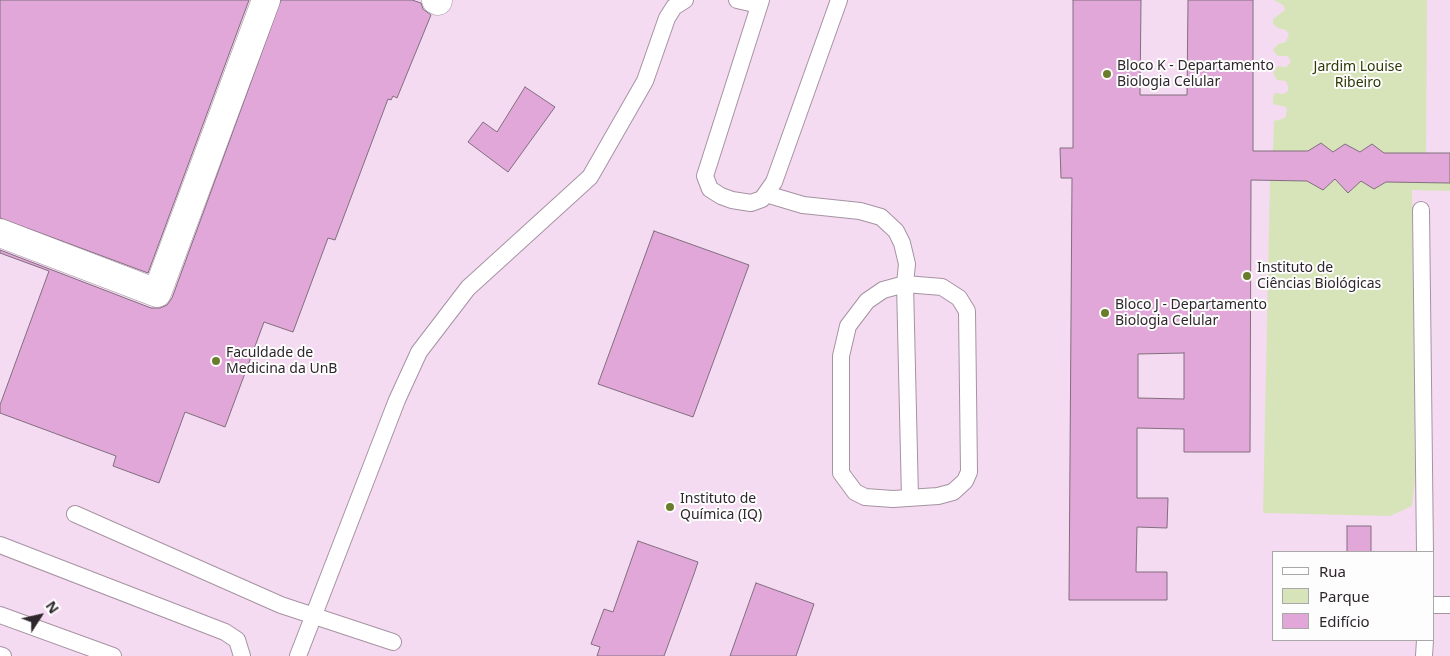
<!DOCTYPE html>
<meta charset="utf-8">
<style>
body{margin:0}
#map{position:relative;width:1450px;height:656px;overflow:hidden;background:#fde9fa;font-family:"Noto Sans",sans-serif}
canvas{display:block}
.legend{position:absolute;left:1272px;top:551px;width:162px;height:90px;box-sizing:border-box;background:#fdfdfd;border:1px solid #aaa7a9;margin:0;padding:6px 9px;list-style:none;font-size:15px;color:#2e262c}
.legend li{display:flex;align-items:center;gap:10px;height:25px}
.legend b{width:25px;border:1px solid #aaa7a9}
.north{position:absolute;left:15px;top:591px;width:50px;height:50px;-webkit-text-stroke:4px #fdfdfd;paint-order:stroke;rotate:55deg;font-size:14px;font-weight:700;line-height:20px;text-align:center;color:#2e262c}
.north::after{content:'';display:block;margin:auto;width:18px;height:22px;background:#2e262c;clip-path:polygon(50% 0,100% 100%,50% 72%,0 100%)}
</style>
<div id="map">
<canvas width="1450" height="656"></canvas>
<ul class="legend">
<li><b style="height:6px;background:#fff"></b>Rua</li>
<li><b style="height:14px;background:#d7e4b9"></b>Parque</li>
<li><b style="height:14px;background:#e1a7d8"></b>Edifício</li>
</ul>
<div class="north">N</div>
</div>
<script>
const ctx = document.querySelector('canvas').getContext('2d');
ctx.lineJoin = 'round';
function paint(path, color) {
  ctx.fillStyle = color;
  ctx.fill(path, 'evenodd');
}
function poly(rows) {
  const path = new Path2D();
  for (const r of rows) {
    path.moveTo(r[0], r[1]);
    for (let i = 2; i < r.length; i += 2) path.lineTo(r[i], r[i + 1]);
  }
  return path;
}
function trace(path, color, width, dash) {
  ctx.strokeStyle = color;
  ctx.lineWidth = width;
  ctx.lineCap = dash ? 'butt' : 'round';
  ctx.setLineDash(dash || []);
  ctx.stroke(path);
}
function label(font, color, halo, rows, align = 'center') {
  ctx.font = font + ' "Noto Sans",sans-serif';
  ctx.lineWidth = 4;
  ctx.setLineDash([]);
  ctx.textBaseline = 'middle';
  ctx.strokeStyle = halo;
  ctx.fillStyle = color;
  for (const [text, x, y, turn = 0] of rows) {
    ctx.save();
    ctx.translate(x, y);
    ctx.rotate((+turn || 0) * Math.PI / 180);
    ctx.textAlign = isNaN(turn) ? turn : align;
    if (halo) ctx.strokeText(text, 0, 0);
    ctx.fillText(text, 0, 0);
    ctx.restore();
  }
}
paint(poly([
 [0,0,1450,0,1450,656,0,656],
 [1274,552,1434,552,1434,640,1274,640]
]), '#f5dbf1');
paint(poly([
 [1274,0,1427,0,1426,153,1384,153,1372,145,1360,152,1345,144,1333,152,1273,151,1274,121,1285,118,1287,111,1286,107,1273,104,1273,97,1275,93,1284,94,1288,91,1288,86,1286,81,1277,80,1273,73,1278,66,1286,67,1291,62,1288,56,1278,56,1273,50,1278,44,1286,42,1289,34,1286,30,1278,28,1273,24,1273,19,1285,10,1283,5],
 [1335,179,1348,192,1361,181,1450,183,1450,191,1412,190,1415,480,1412,506,1390,516,1263,513,1270,180,1307,181,1323,190]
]), '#d7e4b9');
const building = poly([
 [0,0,249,0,148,273,0,218,0,0],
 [281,0,412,0,421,3,423,9,431,15,397,98,393,96,391,100,388,99,335,240,328,238,293,332,264,322,225,427,185,412,159,483,113,466,116,456,0,413,0,405,49,271,0,253,0,250,151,308,160,308,167,305,172,298,281,0],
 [1073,0,1141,0,1140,95,1187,95,1188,0,1253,0,1253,151,1308,151,1321,143,1333,152,1345,144,1360,152,1372,144,1384,153,1450,153,1450,183,1386,182,1374,189,1361,181,1348,193,1335,179,1323,190,1307,181,1251,180,1250,452,1184,452,1184,429,1137,428,1137,498,1168,498,1167,528,1137,527,1136,572,1167,572,1167,600,1069,600,1072,178,1061,178,1060,148,1073,148,1073,0],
 [1184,353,1184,399,1138,398,1138,354,1184,353],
 [525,87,555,107,508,172,468,142,483,122,497,132,525,87],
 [654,231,749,265,693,417,598,384,654,231],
 [1347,526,1371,526,1371,552,1347,552,1347,526],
 [638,541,698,562,694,574,664,656,597,656,600,647,591,644,604,609,613,612,638,541],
 [756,583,814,604,796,656,730,656,756,583]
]);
paint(building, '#e1a7d8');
trace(building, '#816f7e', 1);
const lane = poly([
 [737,0,759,5],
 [761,0,705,176,710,189,721,196,732,200,751,203,762,199,774,182,839,0],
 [766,194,803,205,860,211,881,217,896,231,902,243,907,264,905,284,910,498],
 [1421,210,1425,552],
 [905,284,942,287,959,298,967,311,969,472,965,481,953,492,938,496,893,499,865,497,855,492,841,473,841,356,848,326,867,301,883,290,905,284],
 [75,514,281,605,393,642],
 [0,545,225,632,237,640,242,656],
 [1434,605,1450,605],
 [0,615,113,656],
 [0,655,3,656],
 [298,656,397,400,419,352,468,288,590,177,645,81,667,18,674,7,685,0],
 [1424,656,1425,640]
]);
const street = poly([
 [436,0,438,1],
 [0,233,157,293,266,0]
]);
trace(lane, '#a693a2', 18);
trace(street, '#a693a2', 29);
trace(lane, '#fff', 16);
trace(street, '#fff', 28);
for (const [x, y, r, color] of [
 [1107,74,5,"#6a7d2c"],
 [1247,276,5,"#6a7d2c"],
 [1105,313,5,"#6a7d2c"],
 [216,361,5,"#6a7d2c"],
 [670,507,5,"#6a7d2c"]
]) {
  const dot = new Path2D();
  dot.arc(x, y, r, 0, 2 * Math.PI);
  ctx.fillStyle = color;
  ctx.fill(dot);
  trace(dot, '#fdfdfd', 2);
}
label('14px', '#2e262c', '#fdfdfd', [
 ["Bloco K - Departamento",1117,66],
 ["Biologia Celular",1117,82],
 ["Instituto de",1257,268],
 ["Ciências Biológicas",1257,284],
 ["Bloco J - Departamento",1115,305],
 ["Biologia Celular",1115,321],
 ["Faculdade de",226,353],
 ["Medicina da UnB",226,369],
 ["Instituto de",680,499],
 ["Química (IQ)",680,515]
], 'left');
label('14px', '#2e3903', '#fdfdfd', [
 ["Jardim Louise",1358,67],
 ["Ribeiro",1358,83]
]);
</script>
